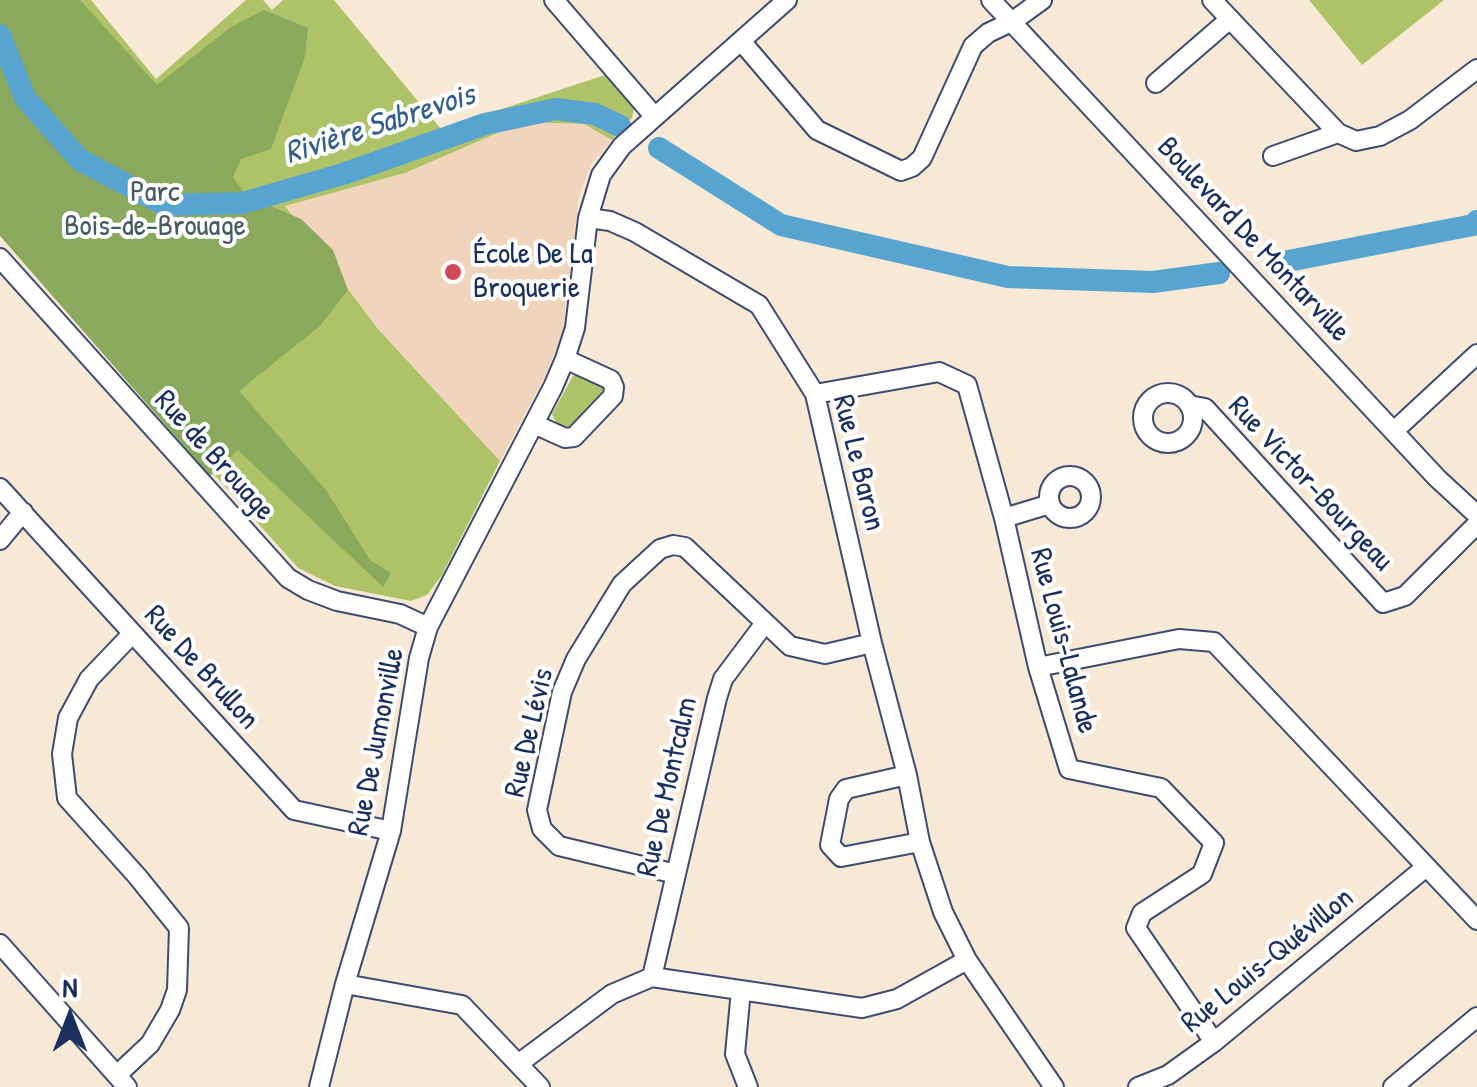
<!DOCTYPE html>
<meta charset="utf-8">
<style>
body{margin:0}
#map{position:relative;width:1477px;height:1087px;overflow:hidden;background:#f8e9d7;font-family:"Patrick Hand",sans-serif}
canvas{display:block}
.north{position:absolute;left:20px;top:967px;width:100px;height:100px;-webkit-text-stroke:8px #fff;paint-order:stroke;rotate:0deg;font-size:28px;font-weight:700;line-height:40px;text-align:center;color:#1b2f5e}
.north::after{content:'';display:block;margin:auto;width:35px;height:45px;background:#1b2f5e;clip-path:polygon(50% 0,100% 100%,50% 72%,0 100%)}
</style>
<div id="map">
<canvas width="1477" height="1087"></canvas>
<div class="north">N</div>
</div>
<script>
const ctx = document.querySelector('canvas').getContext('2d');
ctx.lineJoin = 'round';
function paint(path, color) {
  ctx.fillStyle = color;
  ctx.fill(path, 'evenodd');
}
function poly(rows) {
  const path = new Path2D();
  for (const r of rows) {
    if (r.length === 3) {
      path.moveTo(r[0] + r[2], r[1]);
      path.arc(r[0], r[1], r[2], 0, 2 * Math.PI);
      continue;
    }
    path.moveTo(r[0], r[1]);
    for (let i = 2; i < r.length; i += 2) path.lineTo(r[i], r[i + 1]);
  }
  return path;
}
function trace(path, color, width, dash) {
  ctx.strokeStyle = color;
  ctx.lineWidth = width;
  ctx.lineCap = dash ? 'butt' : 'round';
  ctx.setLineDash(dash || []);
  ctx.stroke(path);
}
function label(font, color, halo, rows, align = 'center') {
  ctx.font = font + ' "Patrick Hand",sans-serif';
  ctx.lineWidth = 8;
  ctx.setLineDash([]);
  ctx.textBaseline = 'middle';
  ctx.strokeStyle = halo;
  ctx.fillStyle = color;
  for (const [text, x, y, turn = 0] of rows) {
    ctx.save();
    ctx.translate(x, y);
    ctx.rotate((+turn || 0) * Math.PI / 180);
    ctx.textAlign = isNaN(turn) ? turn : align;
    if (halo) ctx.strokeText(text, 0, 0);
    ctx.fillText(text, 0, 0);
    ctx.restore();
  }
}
paint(poly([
 [523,122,584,124,612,140,592,163,579,196,563,331,548,370,500,461,378,329,284,206,405,173]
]), '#f0d5bc');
paint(poly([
 [0,0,91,0,156,79,246,0,263,0,272,10,283,0,334,0,441,129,608,74,630,99,634,109,632,118,612,140,584,124,523,122,405,173,285,206,378,329,500,461,442,575,427,595,411,601,335,586,298,568,109,357],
 [1309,0,1444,0,1362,65],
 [578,374,602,384,603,390,570,427,558,426,552,414,573,376]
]), '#aec368');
paint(poly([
 [0,0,80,0,157,85,231,27,264,10,308,28,305,57,271,149,241,159,233,177,245,195,301,219,333,250,348,290,320,326,239,391,326,490,370,560,391,573,383,587,238,450,210,476,0,236]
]), '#8aa95c');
trace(poly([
 [0,35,25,98,80,160,165,205,242,203,343,174,485,124,556,109,595,114,620,126],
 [659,148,781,225,1008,277,1153,282,1219,273],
 [1278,263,1473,225,1477,221]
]), '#58a4d1', 22);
const minor = poly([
 [554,0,655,117],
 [991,0,1437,478,1477,515],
 [1212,0,1338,133,1356,141,1380,136,1410,120,1477,69],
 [741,41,817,130,901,171,912,167,922,158,973,46,988,33,1013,21,1042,0],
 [1156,83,1230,19],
 [1273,156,1338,133],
 [588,218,610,221,635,232,759,305,815,394,872,643,907,775,920,842,943,912,967,960,1054,1087],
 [0,258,288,578,308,590,337,601,400,614,428,627],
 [1168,418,25],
 [815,394,939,372,967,385,1004,518,1038,667,1069,769,1161,788,1214,843,1202,874,1142,913,1136,928,1214,1042],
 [1189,405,1205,408,1383,603,1405,596,1477,524],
 [534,424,565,438,574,437,613,396,614,387,611,380,565,359],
 [1394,431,1477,354],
 [1070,497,21],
 [0,488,294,810,391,831],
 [1004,518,1050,504],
 [0,540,23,512],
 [1038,667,1179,639,1214,642,1477,920],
 [907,775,846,789,839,799,830,845,841,857,920,842],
 [676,874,559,846,542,829,537,810,562,692,576,659,622,584,660,549,673,545,685,547,790,646,825,654,872,643],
 [0,944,127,1087],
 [652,977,717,698,723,679,765,623],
 [345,984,462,1005,540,1087],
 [741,990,735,1054,748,1087],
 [518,1064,612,994,652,977,862,1008,897,999,967,960],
 [117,1075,150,1044,170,1010,177,990,179,928,137,876,67,798,62,754,68,718,89,679,132,634],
 [319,1087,345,984,391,831,419,658,428,627,553,387,565,359,575,328,588,218,601,175,622,146,787,0],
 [1138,1087,1168,1075,1214,1042,1426,867],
 [1393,1087,1477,1017]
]);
trace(minor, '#3c4b70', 22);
trace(minor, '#fff', 18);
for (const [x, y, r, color] of [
 [453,272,10,"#d1495b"]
]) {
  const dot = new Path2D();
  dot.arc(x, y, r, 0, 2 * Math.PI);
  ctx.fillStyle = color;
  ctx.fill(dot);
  trace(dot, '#fff', 4);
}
label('30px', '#475b61', '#fff', [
 ["Parc",155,193],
 ["Bois-de-Brouage",155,227]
]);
label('30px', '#1b2f5e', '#fff', [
 ["Boulevard De Montarville",1253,240,47],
 ["Rue de Brouage",214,456,48],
 ["Rue Le Baron",858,463,76],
 ["Rue Victor-Bourgeau",1310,484,47],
 ["Rue Louis-Lalande",1063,641,75],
 ["Rue De Brullon",201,668,48],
 ["Rue De Lévis",530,733,-77],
 ["Rue De Jumonville",377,742,-79],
 ["Rue De Montcalm",668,787,-77],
 ["Rue Louis-Quévillon",1268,961,-39]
]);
label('30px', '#1b2f5e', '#fff', [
 ["École De La",473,255],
 ["Broquerie",473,289]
], 'left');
label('italic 32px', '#335e8c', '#fff', [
 ["Rivière Sabrevois",380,125,-18]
]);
</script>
